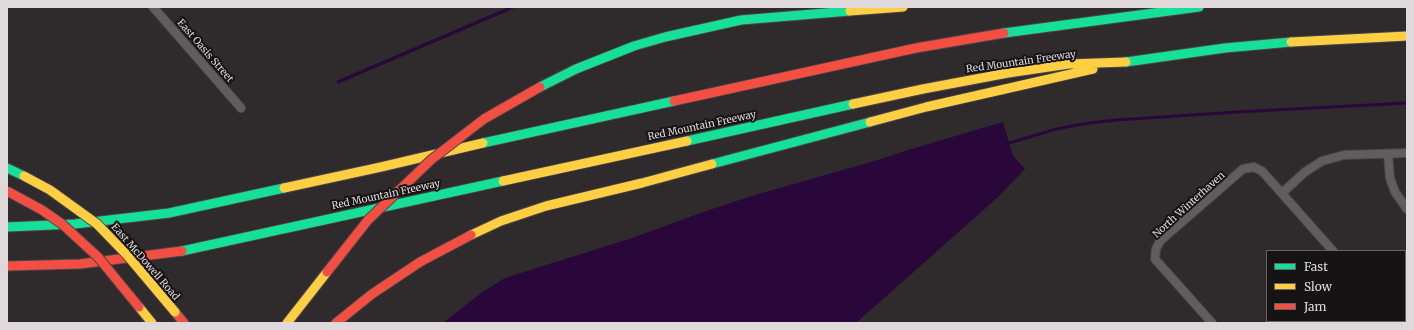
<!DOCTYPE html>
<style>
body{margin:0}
#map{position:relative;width:1414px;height:330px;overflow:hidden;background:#2f2a2c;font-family:Merriweather,serif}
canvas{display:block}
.frame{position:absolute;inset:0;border:8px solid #dfd9dc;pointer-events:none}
.legend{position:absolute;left:1266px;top:250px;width:140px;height:72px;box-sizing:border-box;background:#161314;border:1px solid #666264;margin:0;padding:5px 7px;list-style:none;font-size:12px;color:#dfd9dc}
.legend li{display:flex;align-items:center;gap:8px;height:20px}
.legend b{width:20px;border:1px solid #666264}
</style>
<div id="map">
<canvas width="1414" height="330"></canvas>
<div class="frame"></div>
<ul class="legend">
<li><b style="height:5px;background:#16e098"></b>Fast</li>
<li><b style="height:5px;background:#ffcf43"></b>Slow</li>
<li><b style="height:5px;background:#f24e42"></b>Jam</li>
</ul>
</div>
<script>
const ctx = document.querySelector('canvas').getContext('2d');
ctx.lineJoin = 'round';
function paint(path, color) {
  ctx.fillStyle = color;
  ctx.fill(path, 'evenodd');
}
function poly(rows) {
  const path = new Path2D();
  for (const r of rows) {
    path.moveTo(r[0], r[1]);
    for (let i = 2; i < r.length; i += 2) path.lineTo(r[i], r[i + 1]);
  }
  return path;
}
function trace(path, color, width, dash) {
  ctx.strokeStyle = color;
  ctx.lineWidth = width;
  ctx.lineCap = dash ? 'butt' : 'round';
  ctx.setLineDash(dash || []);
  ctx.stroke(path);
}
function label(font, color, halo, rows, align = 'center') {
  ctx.font = font + ' Merriweather,serif';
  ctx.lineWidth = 4;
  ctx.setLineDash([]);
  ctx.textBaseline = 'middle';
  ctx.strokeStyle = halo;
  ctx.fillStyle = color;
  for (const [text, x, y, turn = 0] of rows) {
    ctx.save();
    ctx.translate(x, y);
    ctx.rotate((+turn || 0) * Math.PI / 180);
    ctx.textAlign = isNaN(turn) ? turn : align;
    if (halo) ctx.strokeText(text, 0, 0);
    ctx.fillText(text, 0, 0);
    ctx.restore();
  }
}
paint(poly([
 [1003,122,1013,156,1025,169,997,198,856,323,443,323,481,293,505,278,632,238,712,209,755,195,881,159,908,150]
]), '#2a073b');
trace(poly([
 [338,82,513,7],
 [1006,144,1056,129,1089,123,1117,120,1237,112,1407,103]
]), '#2a073b', 3);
const street = poly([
 [153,7,241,108],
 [1388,154,1390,178,1395,192,1407,209],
 [1282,193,1305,172,1322,161,1344,155,1407,153],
 [1393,321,1395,323],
 [1212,323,1155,259,1156,249,1160,241,1243,169,1254,167,1262,171,1333,251]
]);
const fast = poly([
 [1004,33,1199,7],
 [1126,62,1225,48,1291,42],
 [540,87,576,69,634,46,665,37,741,20,850,11],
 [687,141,853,104],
 [483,143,674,101],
 [712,164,870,122],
 [7,168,24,176],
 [7,227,75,224,169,213,284,188],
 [182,251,503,181]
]);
const slow = poly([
 [850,11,903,7],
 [1291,42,1407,36],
 [853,104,923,89,1008,73,1069,64,1126,62],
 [870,122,926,107,1093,69],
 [503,181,687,141],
 [284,188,381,167,483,143],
 [471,235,501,221,546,206,642,183,712,164],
 [139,307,152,323],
 [287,323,327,272]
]);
const jam = poly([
 [674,101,916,48,1004,33],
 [7,266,80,264,182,251],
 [175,312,184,323],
 [336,323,372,294,420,262,471,235]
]);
trace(street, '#4b4649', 10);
trace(fast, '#4b4649', 11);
trace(slow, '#4b4649', 11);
trace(jam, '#4b4649', 11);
trace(street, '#605d5e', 8);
trace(fast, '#16e098', 9);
trace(slow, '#ffcf43', 9);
trace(jam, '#f24e42', 9);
const slowBridge = poly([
 [24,176,50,190,97,224,127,255,175,312]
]);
const jamBridge = poly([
 [7,191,42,210,62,224,98,257,139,307],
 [327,272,368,220,432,159,484,119,540,87]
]);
trace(slowBridge, '#4b4649', 11, []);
trace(jamBridge, '#4b4649', 11, []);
trace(slowBridge, '#ffcf43', 9);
trace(jamBridge, '#f24e42', 9);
label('10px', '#dfd9dc', '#161314', [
 ["East Oasis Street",205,51,49],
 ["Red Mountain Freeway",1021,62,-8],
 ["Red Mountain Freeway",702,126,-12],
 ["Red Mountain Freeway",386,195,-12],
 ["North Winterhaven",1189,205,-42],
 ["East McDowell Road",145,262,49]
]);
</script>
